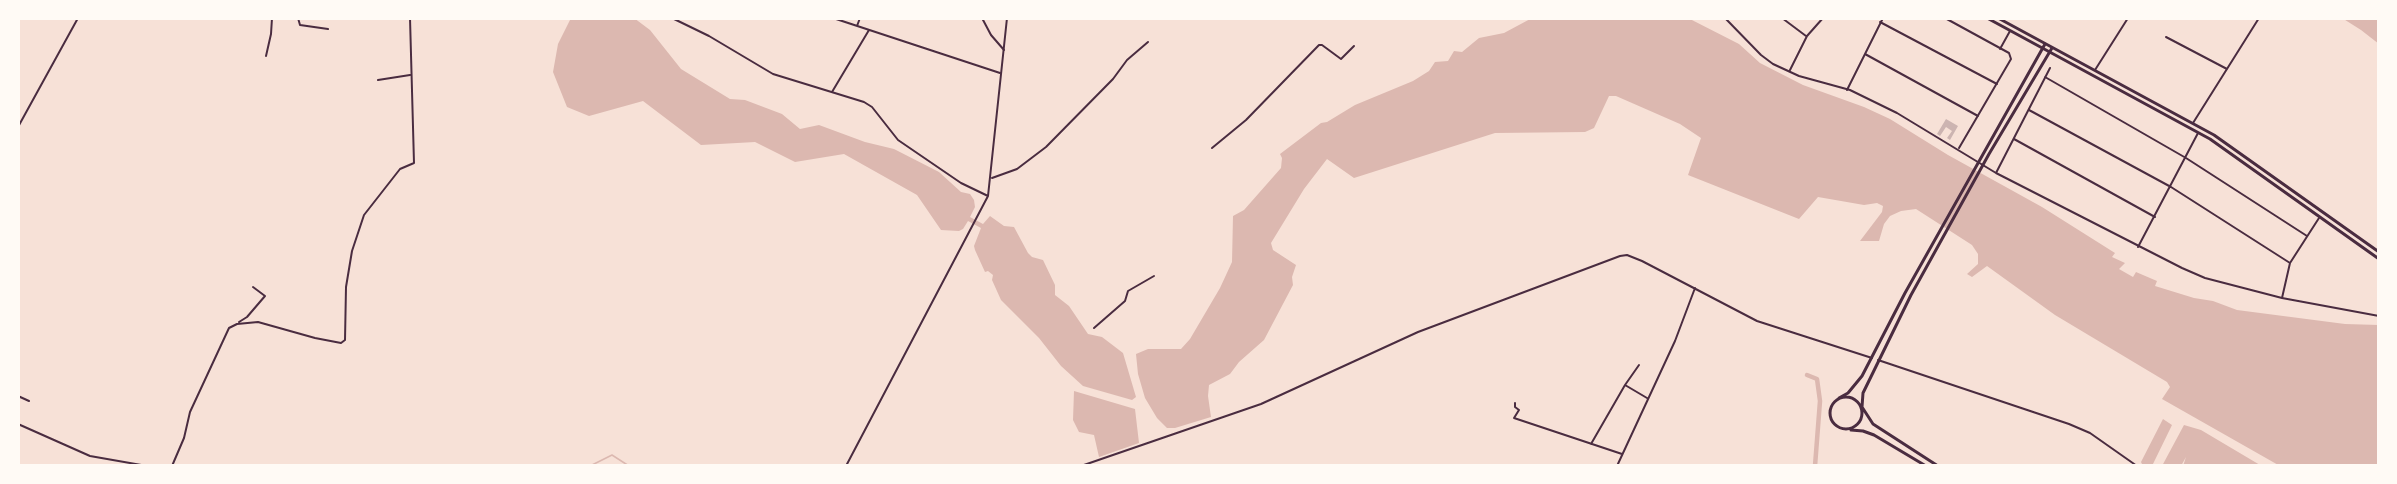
<!DOCTYPE html>
<style>
body{margin:0}
#map{position:relative;width:2397px;height:484px;overflow:hidden;background:#f7e1d7;font-family:Roboto,sans-serif}
canvas{display:block}
.frame{position:absolute;inset:0;border:20px solid #fffaf5;pointer-events:none}
</style>
<div id="map">
<canvas width="2397" height="484"></canvas>
<div class="frame"></div>
</div>
<script>
const ctx = document.querySelector('canvas').getContext('2d');
ctx.lineJoin = 'round';
function paint(path, color) {
  ctx.fillStyle = color;
  ctx.fill(path, 'evenodd');
}
function poly(rows) {
  const path = new Path2D();
  for (const r of rows) {
    if (r.length === 3) {
      path.moveTo(r[0] + r[2], r[1]);
      path.arc(r[0], r[1], r[2], 0, 2 * Math.PI);
      continue;
    }
    path.moveTo(r[0], r[1]);
    for (let i = 2; i < r.length; i += 2) path.lineTo(r[i], r[i + 1]);
  }
  return path;
}
function trace(path, color, width, dash) {
  ctx.strokeStyle = color;
  ctx.lineWidth = width;
  ctx.lineCap = dash ? 'butt' : 'round';
  ctx.setLineDash(dash || []);
  ctx.stroke(path);
}
paint(poly([
 [571,18,634,18,650,30,681,69,730,99,745,100,782,114,800,129,819,125,865,142,894,149,939,172,961,192,970,194,974,200,975,207,970,217,983,224,990,216,1004,226,1014,227,1028,253,1032,257,1043,260,1055,285,1055,295,1069,306,1088,334,1102,337,1123,353,1136,397,1132,400,1083,386,1061,366,1039,338,1001,300,992,280,993,275,988,271,985,272,975,250,974,246,981,228,968,221,963,229,959,231,941,230,917,195,844,154,795,162,755,142,701,145,643,101,589,116,567,107,553,72,558,44],
 [1532,18,1688,18,1739,44,1760,63,1803,85,1864,107,1890,119,1948,155,2042,207,2115,253,2112,257,2125,263,2119,269,2133,277,2136,272,2157,281,2155,286,2194,298,2213,301,2237,310,2345,324,2379,325,2379,466,2280,466,2162,399,2170,387,2167,382,2055,315,1987,266,1972,277,1967,274,1978,264,1978,254,1972,245,1916,209,1901,211,1890,216,1884,224,1879,241,1860,241,1882,212,1883,206,1877,203,1864,205,1818,197,1799,219,1688,175,1701,138,1680,124,1616,96,1609,96,1594,128,1585,132,1495,133,1354,178,1327,159,1304,189,1271,243,1273,250,1296,265,1292,277,1293,285,1264,340,1239,362,1230,374,1209,385,1208,396,1211,417,1175,428,1167,428,1157,418,1145,398,1138,374,1136,354,1148,349,1181,349,1190,339,1220,288,1232,262,1233,216,1244,210,1281,168,1282,158,1280,154,1321,123,1327,122,1355,105,1413,81,1429,71,1435,62,1448,61,1454,51,1462,52,1479,38,1504,33],
 [2342,18,2379,18,2379,44,2361,30],
 [1074,391,1135,409,1139,443,1099,457,1094,435,1079,432,1073,420],
 [2163,419,2172,425,2152,466,2143,466,2141,462],
 [2184,425,2201,430,2260,465,2183,466,2186,457,2181,466,2162,466]
]), '#dcb8b0');
trace(poly([
 [590,466,612,455,629,466]
]), '#dcb8b0', 1.5);
trace(poly([
 [1807,375,1817,379,1820,401,1815,466]
]), '#dcb8b0', 4.5);
paint(poly([
 [1946,119,1958,126,1950,140,1947,138,1952,131,1946,127,1940,136,1937,134]
]), '#ccb4b1');
trace(poly([
 [298,18,300,25,328,29],
 [833,18,1000,73],
 [982,18,991,35,1004,50],
 [1725,18,1761,55,1773,64,1799,76,1850,90,1897,113,1996,173,2182,268,2205,278,2282,298,2379,316],
 [1782,18,1806,36],
 [1945,18,2009,53,2011,59,1959,148],
 [1880,22,1997,84],
 [857,26,860,18],
 [2166,37,2227,69],
 [2000,49,2010,31],
 [1865,54,1978,116],
 [266,56,271,34,272,18],
 [1790,70,1807,36,1823,18],
 [2095,70,2128,18],
 [2045,77,2186,158,2307,236],
 [378,80,410,75],
 [1847,90,1883,18],
 [832,92,869,30],
 [2029,110,2171,187,2290,263],
 [2193,123,2259,18],
 [18,127,78,18],
 [2014,139,2155,217],
 [1212,148,1246,120,1319,45,1322,45,1341,59,1354,46],
 [1996,173,2050,68],
 [992,178,1017,169,1046,147,1113,79,1127,60,1148,42],
 [2138,247,2198,133],
 [2282,298,2290,263,2319,218],
 [239,322,247,317,265,296,253,287],
 [1094,328,1125,301,1128,291,1154,276],
 [1878,360,2069,424,2090,433,2137,466],
 [1625,385,1647,398],
 [18,396,29,401],
 [1515,403,1515,407,1519,410,1514,418,1622,454],
 [18,424,90,456,147,466],
 [1591,444,1625,385,1639,365],
 [172,466,184,438,190,412,229,328,237,324,258,322,315,338,341,343,345,340,346,287,352,251,364,215,400,169,414,163,410,18],
 [1081,466,1261,404,1418,332,1620,256,1627,255,1642,261,1757,321,1872,358],
 [1617,466,1675,341,1695,288]
]), '#4a2c40', 2);
trace(poly([
 [672,18,709,36,773,74,864,102,872,107,898,140,961,183,988,196],
 [846,466,988,196,1007,18]
]), '#4a2c40', 2);
trace(poly([
 [1987,18,2210,139,2379,259],
 [1998,18,2214,135,2379,252]
]), '#4a2c40', 3);
trace(poly([
 [1846,413,16],
 [1839,398,1848,393,1862,376,1905,293,2045,44],
 [1851,430,1863,431,1874,435,1926,466],
 [1938,466,1873,424,1862,407,1863,393,1911,295,1989,154,2052,48]
]), '#4a2c40', 3);
</script>
